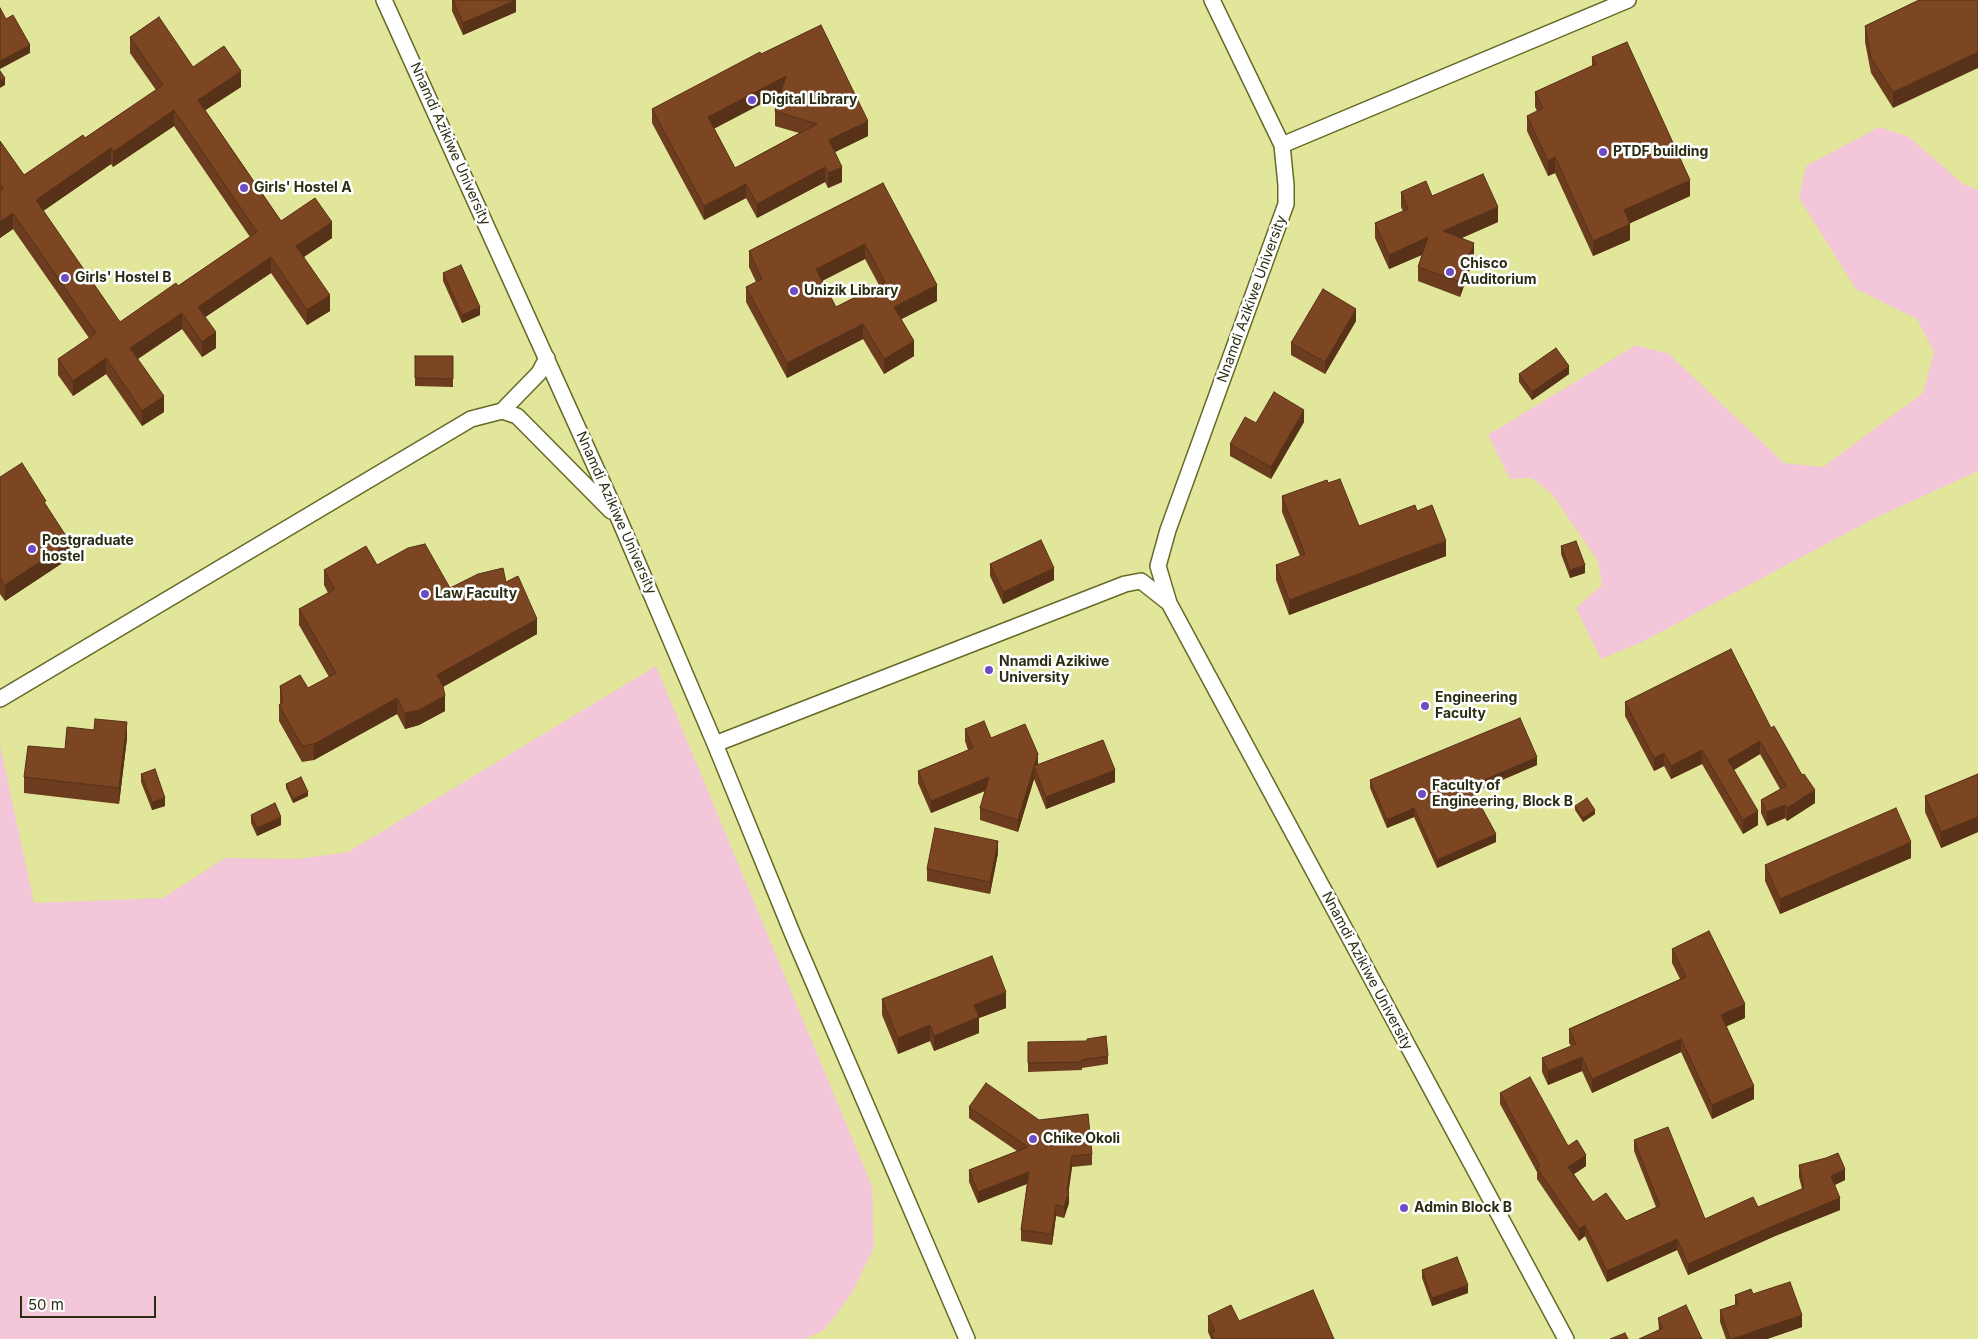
<!DOCTYPE html>
<style>
body{margin:0}
#map{position:relative;width:1978px;height:1339px;overflow:hidden;background:#ebf1ac;font-family:Inter,sans-serif}
canvas{display:block}
.scale{position:absolute;left:20px;top:1296px;width:136px;height:22px;box-sizing:border-box;border:2px solid #2c2e13;border-top:0;padding-left:6px;font-size:15px;line-height:18px;white-space:nowrap;color:#2c2e13;-webkit-text-stroke:4px #fff;paint-order:stroke}
</style>
<div id="map">
<canvas width="1978" height="1339"></canvas>
<div class="scale">50 m</div>
</div>
<script>
const ctx = document.querySelector('canvas').getContext('2d');
ctx.lineJoin = 'round';
function paint(path, color) {
  ctx.fillStyle = color;
  ctx.fill(path, 'evenodd');
}
function poly(rows) {
  const path = new Path2D();
  for (const r of rows) {
    path.moveTo(r[0], r[1]);
    for (let i = 2; i < r.length; i += 2) path.lineTo(r[i], r[i + 1]);
  }
  return path;
}
function trace(path, color, width, dash) {
  ctx.strokeStyle = color;
  ctx.lineWidth = width;
  ctx.lineCap = dash ? 'butt' : 'round';
  ctx.setLineDash(dash || []);
  ctx.stroke(path);
}
function label(font, color, halo, rows, align = 'center') {
  ctx.font = font + ' Inter,sans-serif';
  ctx.lineWidth = 5;
  ctx.setLineDash([]);
  ctx.textBaseline = 'middle';
  ctx.strokeStyle = halo;
  ctx.fillStyle = color;
  for (const [text, x, y, turn = 0] of rows) {
    ctx.save();
    ctx.translate(x, y);
    ctx.rotate((+turn || 0) * Math.PI / 180);
    ctx.textAlign = isNaN(turn) ? turn : align;
    if (halo) ctx.strokeText(text, 0, 0);
    ctx.fillText(text, 0, 0);
    ctx.restore();
  }
}
paint(poly([
 [0,0,1978,0,1978,1339,0,1339]
]), '#e1e69a');
paint(poly([
 [1879,127,1909,137,1963,184,1978,190,1978,471,1873,519,1642,642,1601,659,1576,608,1602,585,1598,561,1552,494,1531,478,1510,479,1488,435,1636,345,1669,354,1784,463,1823,467,1923,393,1934,352,1917,319,1856,289,1799,198,1806,166],
 [656,666,872,1186,874,1247,852,1293,825,1329,806,1339,0,1339,0,745,34,903,163,898,225,858,297,859,348,852]
]), '#f3c6d9');
const street = poly([
 [384,0,619,519,715,744,793,935,967,1339],
 [1212,0,1282,145,1286,185,1286,204,1168,530,1158,566,1169,603,1566,1339],
 [1282,145,1628,0],
 [502,411,539,373,547,358],
 [0,699,471,419,502,411,517,416,611,511],
 [715,744,1125,584,1141,581,1169,603]
]);
trace(street, '#666a28', 18);
trace(street, '#fff', 15);
paint(poly([
 [452,0,516,0,516,12,463,35,452,11],
 [1919,0,1893,108,1871,73,1865,42,1865,26],
 [130,37,193,67,241,87,205,110,281,221,332,238,304,257,330,311,307,325,271,273,205,317,216,348,202,357,182,329,138,359,164,412,142,426,106,374,73,396,58,375,58,359,89,338,13,229,0,238,0,141,24,175,85,138,156,90,130,53],
 [174,126,250,237,178,286,120,322,43,211,111,164,113,167],
 [761,54,868,136,835,152,842,182,828,188,825,182,757,218,746,198,704,220,652,123,652,109],
 [781,93,775,111,775,126,799,133,735,168,714,128],
 [1592,57,1690,196,1630,223,1630,240,1593,256,1555,173,1548,176,1527,131,1527,116,1537,111,1535,107,1535,92,1592,66],
 [883,183,937,301,901,319,914,356,884,374,863,339,787,378,746,302,746,287,756,282,749,267,749,251],
 [865,259,879,285,836,307,822,281],
 [1401,192,1432,196,1498,222,1462,238,1474,258,1460,297,1418,281,1418,267,1422,255,1389,269,1375,238,1375,223,1403,211,1401,207],
 [443,273,480,315,462,323,443,281],
 [1356,321,1325,374,1291,355,1291,343],
 [415,356,453,356,453,387,415,386],
 [1519,374,1569,374,1532,400,1519,382],
 [1304,422,1271,479,1230,456,1230,444,1256,423],
 [0,477,46,505,70,558,5,601,0,594],
 [1328,483,1359,526,1417,511,1446,556,1289,615,1276,580,1276,565,1300,556,1282,512,1282,496],
 [1561,546,1585,573,1570,578,1561,554],
 [990,564,1054,580,1003,604,990,576],
 [377,565,450,588,506,582,537,634,443,687,445,711,419,725,405,729,397,714,314,760,302,762,279,721,279,705,280,704,280,686,308,688,329,677,299,625,299,609,328,593,324,585,324,570],
 [1625,702,1771,728,1815,803,1787,821,1785,818,1767,826,1761,813,1761,800,1780,789,1760,754,1734,770,1758,825,1743,834,1702,764,1671,779,1664,766,1654,771,1625,716],
 [965,729,991,738,1038,765,1115,782,1046,809,1034,779,1018,832,980,820,980,808,985,791,931,813,918,783,918,771,968,750,965,741],
 [127,738,119,804,24,793,24,777,65,749],
 [1537,765,1473,792,1496,842,1437,868,1414,817,1387,828,1370,788,1370,780],
 [141,774,165,806,152,810,141,782],
 [1978,774,1978,832,1941,848,1925,812,1925,796],
 [286,784,308,796,293,803,286,788],
 [1575,806,1595,814,1583,822,1575,810],
 [251,815,281,825,257,836,251,823],
 [998,853,990,894,927,881,927,869],
 [1911,858,1780,914,1765,881,1765,865],
 [1672,949,1745,1018,1726,1026,1754,1099,1712,1119,1681,1052,1592,1093,1582,1071,1548,1085,1542,1072,1542,1058,1571,1046,1569,1043,1569,1029,1680,979,1672,963],
 [882,999,1006,1008,979,1018,979,1033,934,1051,930,1041,898,1054,882,1015],
 [1028,1042,1108,1056,1108,1064,1082,1068,1082,1070,1028,1072],
 [1500,1093,1568,1146,1586,1166,1574,1174,1593,1202,1626,1221,1656,1207,1634,1151,1634,1140,1705,1219,1758,1207,1802,1189,1799,1177,1799,1165,1845,1180,1834,1185,1840,1210,1775,1236,1688,1275,1677,1250,1607,1282,1585,1236,1579,1241,1537,1179,1537,1172,1500,1104],
 [969,1107,1039,1120,1092,1154,1092,1165,1072,1167,1068,1192,1069,1203,1064,1218,1056,1216,1052,1245,1021,1241,1021,1230,1027,1184,978,1203,969,1182,969,1170,1017,1151,969,1118],
 [1422,1270,1468,1293,1432,1306,1422,1278],
 [1753,1294,1802,1327,1767,1339,1726,1339,1720,1322,1720,1310,1735,1305,1735,1295],
 [1208,1316,1239,1321,1334,1339,1211,1339,1208,1332],
 [1658,1318,1702,1339,1659,1330]
]), '#6b3c1e');
paint(poly([
 [516,0,516,12,463,35,463,23],
 [30,45,30,53,0,69,0,61],
 [1978,52,1978,68,1893,108,1893,92],
 [241,71,241,87,198,115,198,100],
 [786,76,786,91,708,132,708,117],
 [5,78,5,85,0,88,0,81],
 [174,110,174,126,113,167,113,152],
 [868,121,868,136,829,155,829,140],
 [111,148,111,164,36,216,36,200],
 [1555,157,1555,173,1548,176,1548,161],
 [825,167,825,182,757,218,757,204],
 [842,167,842,182,828,188,828,173],
 [1690,180,1690,196,1624,226,1624,210],
 [746,184,746,198,704,220,704,206],
 [1498,207,1498,222,1443,246,1443,231],
 [13,213,13,229,0,238,0,222],
 [332,222,332,238,296,262,296,246],
 [1630,224,1630,240,1593,256,1593,241],
 [1428,237,1428,252,1389,269,1389,255],
 [1474,243,1474,258,1460,297,1460,282],
 [865,244,865,259,816,284,816,269],
 [271,257,271,273,198,322,198,307],
 [937,285,937,301,894,323,894,307],
 [330,295,330,311,307,325,307,310],
 [480,307,480,315,462,323,462,315],
 [1356,309,1356,321,1325,374,1325,362],
 [182,313,182,329,130,364,130,348],
 [863,324,863,339,787,378,787,363],
 [216,332,216,348,202,357,202,342],
 [914,341,914,356,884,374,884,359],
 [106,358,106,374,73,396,73,381],
 [1569,366,1569,374,1532,400,1532,392],
 [164,396,164,412,142,426,142,411],
 [1304,410,1304,422,1271,479,1271,467],
 [1446,541,1446,556,1289,615,1289,600],
 [70,542,70,558,5,601,5,585],
 [1585,565,1585,573,1570,578,1570,570],
 [1054,568,1054,580,1003,604,1003,592],
 [537,619,537,634,437,690,437,675],
 [445,696,445,711,419,725,405,729,405,713],
 [397,698,397,714,314,760,314,744],
 [127,722,127,738,119,804,119,788],
 [1760,741,1760,754,1728,773,1728,760],
 [1702,750,1702,764,1671,779,1671,766],
 [1664,753,1664,766,1654,771,1654,758],
 [1038,754,1038,766,1034,767],
 [1537,757,1537,765,1470,794,1470,786],
 [1034,767,1034,779,1018,832,1018,820],
 [1115,770,1115,782,1046,809,1046,797],
 [989,777,989,789,931,813,931,801],
 [1815,790,1815,803,1787,821,1787,808],
 [308,792,308,796,293,803,293,799],
 [165,798,165,806,152,810,152,802],
 [1785,805,1785,818,1767,826,1767,812],
 [1414,808,1414,817,1387,828,1387,820],
 [1595,810,1595,814,1583,822,1583,818],
 [1758,811,1758,825,1743,834,1743,820],
 [281,817,281,825,257,836,257,828],
 [1978,817,1978,832,1941,848,1941,832],
 [1496,834,1496,842,1437,868,1437,860],
 [998,841,998,853,990,894,990,882],
 [1911,842,1911,858,1780,914,1780,899],
 [1006,992,1006,1008,979,1018,979,1033,934,1051,934,1036,974,1005],
 [1745,1004,1745,1018,1721,1029,1721,1015],
 [930,1025,930,1041,898,1054,898,1038],
 [1681,1039,1681,1052,1592,1093,1592,1079],
 [1582,1057,1582,1071,1548,1085,1548,1071],
 [1754,1086,1754,1099,1712,1119,1712,1105],
 [1586,1155,1586,1166,1568,1178,1568,1167],
 [1072,1156,1072,1167,1068,1197,1069,1192,1069,1203,1064,1218,1064,1207],
 [1845,1169,1845,1180,1831,1187,1831,1176],
 [1029,1172,1029,1183,978,1203,978,1192],
 [1840,1198,1840,1210,1775,1236,1688,1275,1688,1264,1775,1225],
 [1056,1205,1056,1216,1052,1245,1052,1234],
 [1585,1225,1585,1236,1579,1241,1579,1229],
 [1677,1239,1677,1250,1607,1282,1607,1271],
 [1468,1285,1468,1293,1432,1306,1432,1298],
 [1802,1315,1802,1327,1767,1339,1732,1339]
]), '#573118');
const building = poly([
 [453,0,516,0,463,23,453,0],
 [1919,0,1978,0,1978,52,1893,92,1871,58,1865,26,1919,0],
 [0,8,6,19,13,15,30,45,0,61,0,8],
 [159,17,193,67,224,46,241,71,198,100,281,221,315,198,332,222,296,246,330,295,307,310,271,257,198,307,216,332,202,342,182,313,130,348,164,396,142,411,106,358,73,381,58,359,96,333,13,213,0,222,0,190,3,188,0,184,0,141,24,175,83,135,85,138,163,85,130,37,159,17],
 [174,110,257,232,178,286,176,283,120,322,36,200,111,148,113,152,174,110],
 [821,25,868,121,829,140,842,167,828,173,825,167,757,204,746,184,704,206,652,109,760,52,761,54,821,25],
 [786,76,775,111,817,124,735,168,708,117,786,76],
 [1627,42,1690,180,1624,210,1630,224,1593,241,1555,157,1548,161,1527,116,1543,108,1535,92,1596,64,1592,57,1627,42],
 [0,71,5,78,0,81,0,71],
 [1483,174,1498,207,1443,231,1474,243,1460,282,1418,267,1428,237,1389,255,1375,223,1408,209,1401,192,1426,181,1432,196,1483,174],
 [883,183,937,285,894,307,914,341,884,359,863,324,787,363,746,287,762,279,749,251,883,183],
 [865,244,885,282,836,307,816,269,865,244],
 [461,265,480,307,462,315,443,273,461,265],
 [1323,289,1356,309,1325,362,1291,343,1323,289],
 [1556,348,1569,366,1532,392,1519,374,1556,348],
 [415,356,453,356,453,379,415,378,415,356],
 [1274,392,1304,410,1271,467,1230,444,1245,417,1256,423,1274,392],
 [22,463,46,501,44,502,70,542,5,585,0,578,0,477,22,463],
 [1340,479,1359,526,1415,505,1417,511,1432,505,1446,541,1289,600,1276,565,1305,554,1282,496,1327,480,1328,483,1340,479],
 [1041,540,1054,568,1003,592,990,564,1041,540],
 [1576,541,1585,565,1570,570,1561,546,1576,541],
 [425,544,450,588,478,574,503,568,506,582,518,576,537,619,437,675,443,686,445,696,419,710,405,713,397,698,314,744,302,746,279,705,283,703,280,686,300,675,308,688,336,673,299,609,335,589,324,570,366,546,377,565,408,548,425,544],
 [1731,649,1771,728,1774,726,1802,775,1804,774,1815,790,1787,808,1785,805,1767,812,1761,800,1786,786,1760,741,1728,760,1758,811,1743,820,1702,750,1671,766,1664,753,1654,758,1625,702,1731,649],
 [1520,718,1537,757,1470,786,1496,834,1437,860,1414,808,1387,820,1370,780,1520,718],
 [95,719,127,722,119,788,24,777,28,746,65,749,67,727,94,730,95,719],
 [984,721,991,738,1025,724,1038,754,1034,766,1103,740,1115,770,1046,797,1034,767,1018,820,980,808,989,777,931,801,918,771,973,748,965,729,984,721],
 [155,769,165,798,152,802,141,774,155,769],
 [1978,774,1978,817,1941,832,1925,796,1978,774],
 [301,777,308,792,293,799,286,784,301,777],
 [1587,798,1595,810,1583,818,1575,806,1587,798],
 [275,803,281,817,257,828,251,815,275,803],
 [1896,808,1911,842,1780,899,1765,865,1896,808],
 [935,828,998,841,990,882,927,869,935,828],
 [1709,931,1745,1004,1721,1015,1754,1086,1712,1105,1681,1039,1592,1079,1582,1057,1548,1071,1542,1058,1576,1044,1569,1029,1686,977,1672,949,1709,931],
 [992,956,1006,992,974,1005,979,1017,934,1036,930,1025,898,1038,882,999,992,956],
 [1106,1036,1108,1056,1082,1060,1082,1062,1028,1063,1028,1042,1087,1041,1087,1039,1106,1036],
 [1530,1077,1568,1146,1577,1140,1586,1155,1568,1167,1593,1202,1606,1193,1626,1221,1660,1206,1634,1140,1668,1127,1705,1219,1753,1197,1758,1207,1804,1188,1799,1165,1826,1158,1838,1153,1845,1169,1831,1176,1840,1198,1775,1225,1688,1264,1677,1239,1607,1271,1585,1225,1579,1229,1537,1168,1540,1166,1500,1093,1530,1077],
 [986,1083,1039,1120,1088,1114,1092,1154,1072,1156,1067,1191,1069,1192,1064,1207,1056,1205,1052,1234,1021,1230,1029,1172,978,1192,969,1170,1028,1147,969,1107,986,1083],
 [1457,1257,1468,1285,1432,1298,1422,1270,1457,1257],
 [1790,1282,1802,1315,1732,1339,1730,1339,1720,1310,1738,1304,1735,1295,1751,1289,1753,1294,1790,1282],
 [1313,1290,1334,1339,1214,1339,1211,1332,1215,1331,1208,1316,1231,1305,1239,1321,1313,1290],
 [1686,1305,1702,1339,1639,1339,1663,1328,1658,1318,1686,1305],
 [1625,1333,1628,1339,1610,1339,1625,1333]
]);
paint(building, '#7c4623');
trace(building, '#573118', 1);
for (const [x, y, r, color] of [
 [752,100,5,"#6e4cc5"],
 [1603,152,5,"#6e4cc5"],
 [244,188,5,"#6e4cc5"],
 [1450,272,5,"#6e4cc5"],
 [65,278,5,"#6e4cc5"],
 [794,291,5,"#6e4cc5"],
 [32,549,5,"#6e4cc5"],
 [425,594,5,"#6e4cc5"],
 [989,670,5,"#6e4cc5"],
 [1425,706,5,"#6e4cc5"],
 [1422,794,5,"#6e4cc5"],
 [1033,1139,5,"#6e4cc5"],
 [1404,1208,5,"#6e4cc5"]
]) {
  const dot = new Path2D();
  dot.arc(x, y, r, 0, 2 * Math.PI);
  ctx.fillStyle = color;
  ctx.fill(dot);
  trace(dot, '#fff', 2);
}
label('bold 14px', '#2c2e13', '#fff', [
 ["Digital Library",762,100],
 ["PTDF building",1613,152],
 ["Girls' Hostel A",254,188],
 ["Chisco",1460,264],
 ["Auditorium",1460,280],
 ["Girls' Hostel B",75,278],
 ["Unizik Library",804,291],
 ["Postgraduate",42,541],
 ["hostel",42,557],
 ["Law Faculty",435,594],
 ["Nnamdi Azikiwe",999,662],
 ["University",999,678],
 ["Engineering",1435,698],
 ["Faculty",1435,714],
 ["Faculty of",1432,786],
 ["Engineering, Block B",1432,802],
 ["Chike Okoli",1043,1139],
 ["Admin Block B",1414,1208]
], 'left');
label('14px', '#2c2e13', '#fff', [
 ["Nnamdi Azikiwe University",450,144,66],
 ["Nnamdi Azikiwe University",1252,299,-70],
 ["Nnamdi Azikiwe University",616,513,66],
 ["Nnamdi Azikiwe University",1367,971,62]
]);
</script>
